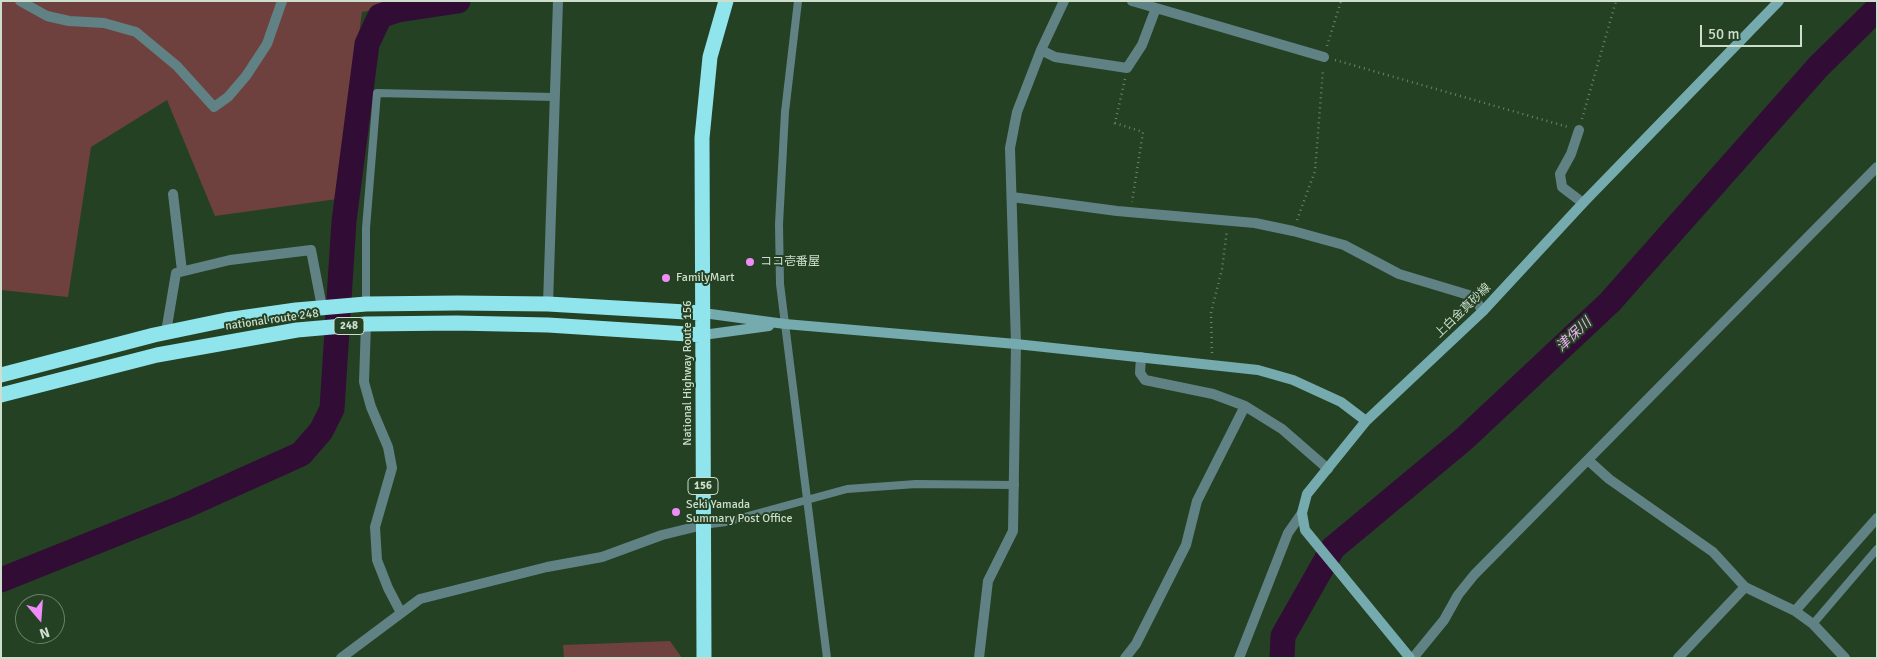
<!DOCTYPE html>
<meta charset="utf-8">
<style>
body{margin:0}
#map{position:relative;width:1878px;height:659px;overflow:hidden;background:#254124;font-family:Signika,sans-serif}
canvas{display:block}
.frame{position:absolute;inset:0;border:2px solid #cddecc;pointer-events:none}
.north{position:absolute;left:15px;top:594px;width:50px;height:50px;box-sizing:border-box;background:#254124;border:1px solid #688067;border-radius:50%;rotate:162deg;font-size:14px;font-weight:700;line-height:20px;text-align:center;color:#cddecc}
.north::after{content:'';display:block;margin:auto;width:18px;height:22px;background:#ee8cf8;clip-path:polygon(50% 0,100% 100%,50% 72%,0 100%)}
.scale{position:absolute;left:1700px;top:25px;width:102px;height:22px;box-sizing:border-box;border:2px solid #cddecc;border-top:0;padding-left:6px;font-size:15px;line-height:18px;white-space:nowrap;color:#cddecc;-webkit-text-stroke:4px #254124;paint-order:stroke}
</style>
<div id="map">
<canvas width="1878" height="659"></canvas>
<div class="frame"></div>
<div class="north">N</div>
<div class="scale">50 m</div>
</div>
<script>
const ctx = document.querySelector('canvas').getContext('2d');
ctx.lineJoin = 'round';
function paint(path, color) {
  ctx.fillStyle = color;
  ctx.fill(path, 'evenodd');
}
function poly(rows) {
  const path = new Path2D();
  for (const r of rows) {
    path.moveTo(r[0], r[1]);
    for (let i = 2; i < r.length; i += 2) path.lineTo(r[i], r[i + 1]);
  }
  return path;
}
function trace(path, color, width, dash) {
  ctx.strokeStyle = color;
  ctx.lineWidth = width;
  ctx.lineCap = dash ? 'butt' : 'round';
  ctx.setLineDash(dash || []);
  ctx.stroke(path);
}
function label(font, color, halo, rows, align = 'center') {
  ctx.font = font + ' Signika,"Noto Sans JP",sans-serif';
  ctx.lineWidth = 4;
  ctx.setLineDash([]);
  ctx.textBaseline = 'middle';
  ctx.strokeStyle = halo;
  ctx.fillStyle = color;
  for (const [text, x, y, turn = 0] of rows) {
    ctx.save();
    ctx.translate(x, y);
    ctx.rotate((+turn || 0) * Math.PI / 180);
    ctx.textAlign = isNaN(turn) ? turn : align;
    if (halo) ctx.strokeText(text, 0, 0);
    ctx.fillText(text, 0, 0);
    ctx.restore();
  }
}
paint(poly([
 [1,1,425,1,362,12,337,199,215,216,167,100,91,147,68,297,1,290],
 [670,641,682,658,564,658,563,645]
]), '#6e413e');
trace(poly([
 [1,580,183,507,301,454,321,431,332,409,344,221,367,44,380,16,398,10,458,1],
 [1282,658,1283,636,1333,548,1464,439,1610,302,1818,67,1877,9]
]), '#310d35', 25);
trace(poly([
 [1327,46,1341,1],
 [1335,60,1568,127],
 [1125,79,1115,123,1143,132,1132,202],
 [1582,119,1616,1],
 [1297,220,1315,171,1323,69],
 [1212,353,1211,313,1222,269,1227,230]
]), '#6c846b', 2.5, [1, 4]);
trace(poly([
 [798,1,785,112,779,224,780,284,827,658],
 [366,304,366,228,377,93,554,97],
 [703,525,726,522,847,489,916,484,1015,485],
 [1813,624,1877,549]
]), '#618285', 8);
trace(poly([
 [20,1,47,16,69,21,104,23,136,32,177,66,214,107,228,97,246,76,267,44,282,1],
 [1132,1,1324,57],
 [1041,50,1055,57,1127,68,1142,45,1156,8],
 [1579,130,1571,154,1560,174,1562,187,1583,203],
 [173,194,182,271],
 [1012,197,1117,211,1255,223,1293,231,1344,245,1399,274,1472,296,1483,311],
 [548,304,558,1],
 [366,324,364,382,371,407,388,447,392,468,375,527,377,560,388,588,400,611],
 [166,332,176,273,230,260,311,250,322,307],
 [1141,357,1140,373,1145,380,1213,394,1245,406,1282,429,1328,469],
 [1588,460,1609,479,1713,552,1745,587,1795,611],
 [341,658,420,599,547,567,602,557,662,535,703,525],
 [979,658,988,581,1013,531,1016,344,1010,148,1017,112,1041,50,1064,1],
 [1125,658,1136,644,1186,545,1197,501,1245,406],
 [1239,658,1288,533,1302,513],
 [1413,658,1444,620,1458,595,1474,575,1877,167],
 [1678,658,1745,587],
 [1845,658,1813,624,1795,611,1877,518]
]), '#618285', 10);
trace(poly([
 [703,313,785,324,1016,344,1258,370,1293,380,1341,402,1366,421],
 [703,335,769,326],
 [1410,658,1305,530,1302,513,1307,494,1366,421,1483,311,1583,203,1779,1]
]), '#75aaaf', 10);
trace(poly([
 [1,375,154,335,226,320,296,310,366,304,458,303,548,304,703,313],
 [1,395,157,355,297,330,366,324,456,323,548,325,703,335],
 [704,658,702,138,710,57,726,1]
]), '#90e5ed', 15);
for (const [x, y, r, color] of [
 [750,262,5,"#ee8cf8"],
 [666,278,5,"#ee8cf8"],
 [676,512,5,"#ee8cf8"]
]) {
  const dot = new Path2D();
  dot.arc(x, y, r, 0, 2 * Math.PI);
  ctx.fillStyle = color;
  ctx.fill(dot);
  trace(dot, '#254124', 2);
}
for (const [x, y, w] of [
 [349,326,30],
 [703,486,30]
]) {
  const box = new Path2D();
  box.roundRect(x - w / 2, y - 8.5, w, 17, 4);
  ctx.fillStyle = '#254124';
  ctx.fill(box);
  trace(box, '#cddecc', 1);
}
label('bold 11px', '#cddecc', null, [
 ["248",349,326],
 ["156",703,486]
]);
label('12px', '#cddecc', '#254124', [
 ["ココ壱番屋",760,262],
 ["FamilyMart",676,278],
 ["Seki Yamada",686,505],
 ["Summary Post Office",686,519]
], 'left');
label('12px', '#cddecc', '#254124', [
 ["上白金真砂線",1463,311,-44],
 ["national route 248",272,320,-8],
 ["National Highway Route 156",688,373,-90]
]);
label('italic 14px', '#eeb0f4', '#254124', [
 ["津保川",1574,335,-43]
]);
</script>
